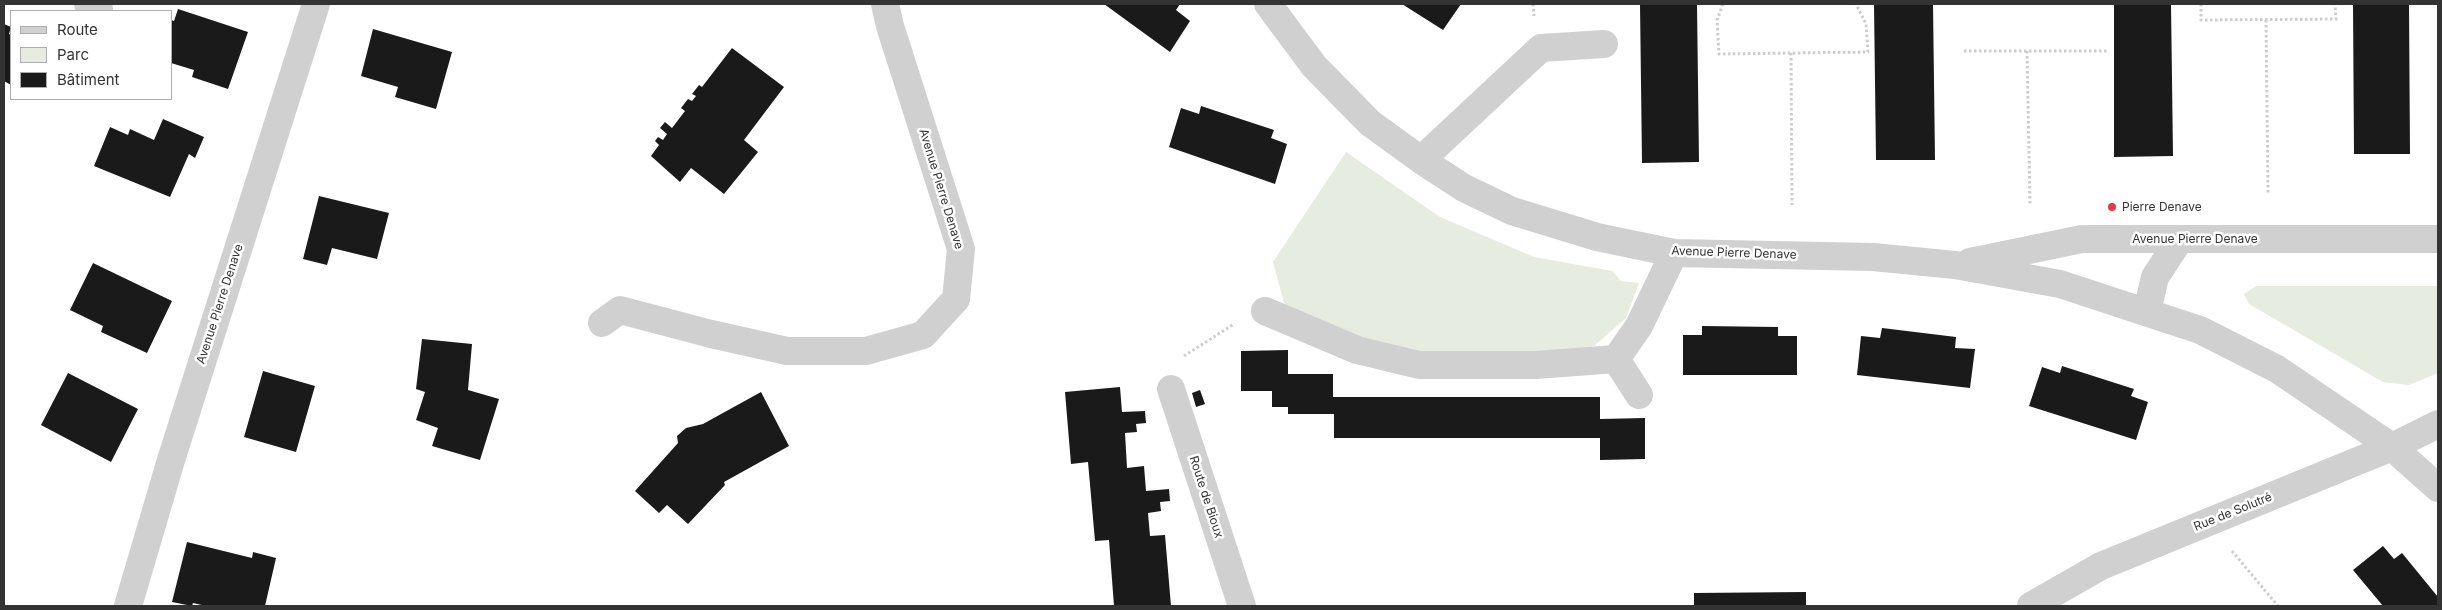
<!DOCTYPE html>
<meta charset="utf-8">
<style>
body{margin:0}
#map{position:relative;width:2442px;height:610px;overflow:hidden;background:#fff;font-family:Inter,sans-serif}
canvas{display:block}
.frame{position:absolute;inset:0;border:5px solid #333;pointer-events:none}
.legend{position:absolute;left:10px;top:10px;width:162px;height:90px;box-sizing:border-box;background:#fff;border:1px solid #adadad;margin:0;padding:6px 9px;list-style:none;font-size:15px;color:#333}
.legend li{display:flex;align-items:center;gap:10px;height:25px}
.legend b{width:25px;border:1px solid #adadad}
</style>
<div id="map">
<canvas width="2442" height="610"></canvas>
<div class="frame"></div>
<ul class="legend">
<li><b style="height:6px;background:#d0d0d0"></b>Route</li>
<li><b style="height:14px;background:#e6ecdf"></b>Parc</li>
<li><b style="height:14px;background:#1a1a1a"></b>Bâtiment</li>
</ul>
</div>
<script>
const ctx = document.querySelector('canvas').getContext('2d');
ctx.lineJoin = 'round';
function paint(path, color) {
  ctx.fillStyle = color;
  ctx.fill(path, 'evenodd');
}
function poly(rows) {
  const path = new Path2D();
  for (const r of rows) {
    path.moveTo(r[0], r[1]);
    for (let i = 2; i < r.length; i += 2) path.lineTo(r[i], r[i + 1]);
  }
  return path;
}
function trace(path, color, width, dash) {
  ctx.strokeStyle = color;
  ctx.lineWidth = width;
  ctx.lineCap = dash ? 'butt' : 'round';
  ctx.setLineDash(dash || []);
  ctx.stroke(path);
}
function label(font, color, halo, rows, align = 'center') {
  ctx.font = font + ' Inter,sans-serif';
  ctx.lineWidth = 5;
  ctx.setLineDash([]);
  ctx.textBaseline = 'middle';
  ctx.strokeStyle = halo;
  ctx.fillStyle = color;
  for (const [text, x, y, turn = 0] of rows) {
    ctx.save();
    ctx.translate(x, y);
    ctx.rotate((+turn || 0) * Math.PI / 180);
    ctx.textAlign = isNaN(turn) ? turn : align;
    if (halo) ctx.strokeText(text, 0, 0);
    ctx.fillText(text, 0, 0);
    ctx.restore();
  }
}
paint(poly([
 [1346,152,1440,217,1534,257,1612,271,1621,281,1639,283,1626,318,1594,346,1559,355,1406,353,1335,330,1286,310,1273,262],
 [2256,286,2438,286,2438,373,2409,385,2383,382,2249,304,2244,294]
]), '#e6ecdf');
paint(poly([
 [1104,4,1180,4,1176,10,1190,21,1170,52],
 [1402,4,1461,4,1443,30],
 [1640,4,1697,4,1699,162,1642,163],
 [1874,4,1933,4,1935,160,1876,160],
 [2114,4,2171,4,2173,156,2114,157],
 [2353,4,2409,4,2410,154,2354,154],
 [178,9,248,32,228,89,192,77,194,70,171,63,171,20,174,21],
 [4,24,11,27,9,34,11,35,11,85,4,81],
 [373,29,452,52,436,109,395,97,398,87,361,76],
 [732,48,784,87,744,140,758,152,724,194,691,168,680,182,651,156,659,145,655,141,658,137,663,140,667,134,660,128,665,122,672,128,685,111,681,108,688,99,692,101,696,96,692,94,699,85,702,87],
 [1201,106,1274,130,1271,138,1287,144,1275,184,1169,147,1181,108,1199,114],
 [163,119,204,137,195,158,189,154,170,197,94,166,110,127,128,135,130,129,154,140],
 [319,196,389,213,377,259,332,248,327,265,303,259],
 [93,263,172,301,147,353,101,332,103,326,70,310],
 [1702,326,1778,327,1778,336,1797,336,1797,375,1683,375,1683,335,1702,335],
 [1882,328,1956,337,1955,348,1975,349,1970,388,1857,375,1861,336,1880,338],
 [422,339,472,344,468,390,499,399,480,460,432,446,438,428,416,420,425,392,416,389],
 [1288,350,1288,374,1333,374,1333,397,1600,397,1600,419,1645,418,1645,459,1600,460,1600,438,1334,438,1334,414,1288,414,1288,407,1272,407,1272,391,1241,391,1241,351],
 [2062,366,2134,389,2131,396,2148,402,2136,440,2029,406,2042,367,2060,373],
 [263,371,315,386,296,452,244,437],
 [68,373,138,409,111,462,41,425],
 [1120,387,1122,412,1145,411,1146,423,1136,424,1137,432,1125,433,1127,468,1144,466,1146,491,1169,489,1170,501,1160,502,1161,511,1148,513,1150,536,1165,535,1171,606,1114,606,1109,540,1095,541,1088,462,1071,464,1065,392],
 [1200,390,1205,404,1196,407,1192,393],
 [761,392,789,446,724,482,725,485,688,524,667,505,659,513,635,491,678,443,677,436,686,428,703,424],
 [187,542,252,558,253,552,276,558,265,606,206,606,193,603,192,606,172,602],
 [2383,546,2394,559,2402,553,2438,597,2438,606,2383,606,2353,570],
 [1806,592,1806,606,1694,606,1694,593]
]), '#1a1a1a');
trace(poly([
 [1533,4,1534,16],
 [1723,4,1717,20,1719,54,1868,52,1866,24,1856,4],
 [2201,4,2201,20,2336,19,2335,4],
 [2266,20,2268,193],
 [1964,51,2107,51],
 [2027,51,2030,204],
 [1791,53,1792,205],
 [1184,356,1234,324],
 [2232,551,2278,606]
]), '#cdcdcd', 3, [2.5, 2.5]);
trace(poly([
 [88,4,99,9],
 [1268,4,1314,66,1370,123,1421,160,1464,188,1512,211,1597,237,1674,253,1873,257,1955,265,2060,284,2200,330,2277,369,2392,447,2438,488],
 [1421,160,1541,48,1604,44],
 [1970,262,2082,239,2438,239],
 [1265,311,1357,350,1419,365,1536,365,1616,359,1639,326,1674,253],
 [2147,312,2155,277,2180,239],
 [602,323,620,310,711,334,787,351,866,351,923,335,956,299,961,249,890,26,885,4],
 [1616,359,1639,395],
 [1171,389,1242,606],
 [128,606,171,460,316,4],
 [2031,606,2101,566,2392,447,2438,424]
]), '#d0d0d0', 28);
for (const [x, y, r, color] of [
 [2112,207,5,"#e63946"]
]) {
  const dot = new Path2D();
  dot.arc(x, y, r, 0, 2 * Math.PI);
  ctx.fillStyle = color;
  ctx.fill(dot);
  trace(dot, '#fff', 2);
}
label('12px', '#333', '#fff', [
 ["Avenue Pierre Denave",941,189,73],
 ["Avenue Pierre Denave",2195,239],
 ["Avenue Pierre Denave",1734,253,2],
 ["Avenue Pierre Denave",220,304,-72],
 ["Route de Bioux",1206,497,72],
 ["Rue de Solutré",2233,512,-22]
]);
label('12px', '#333', '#fff', [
 ["Pierre Denave",2122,207]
], 'left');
</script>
